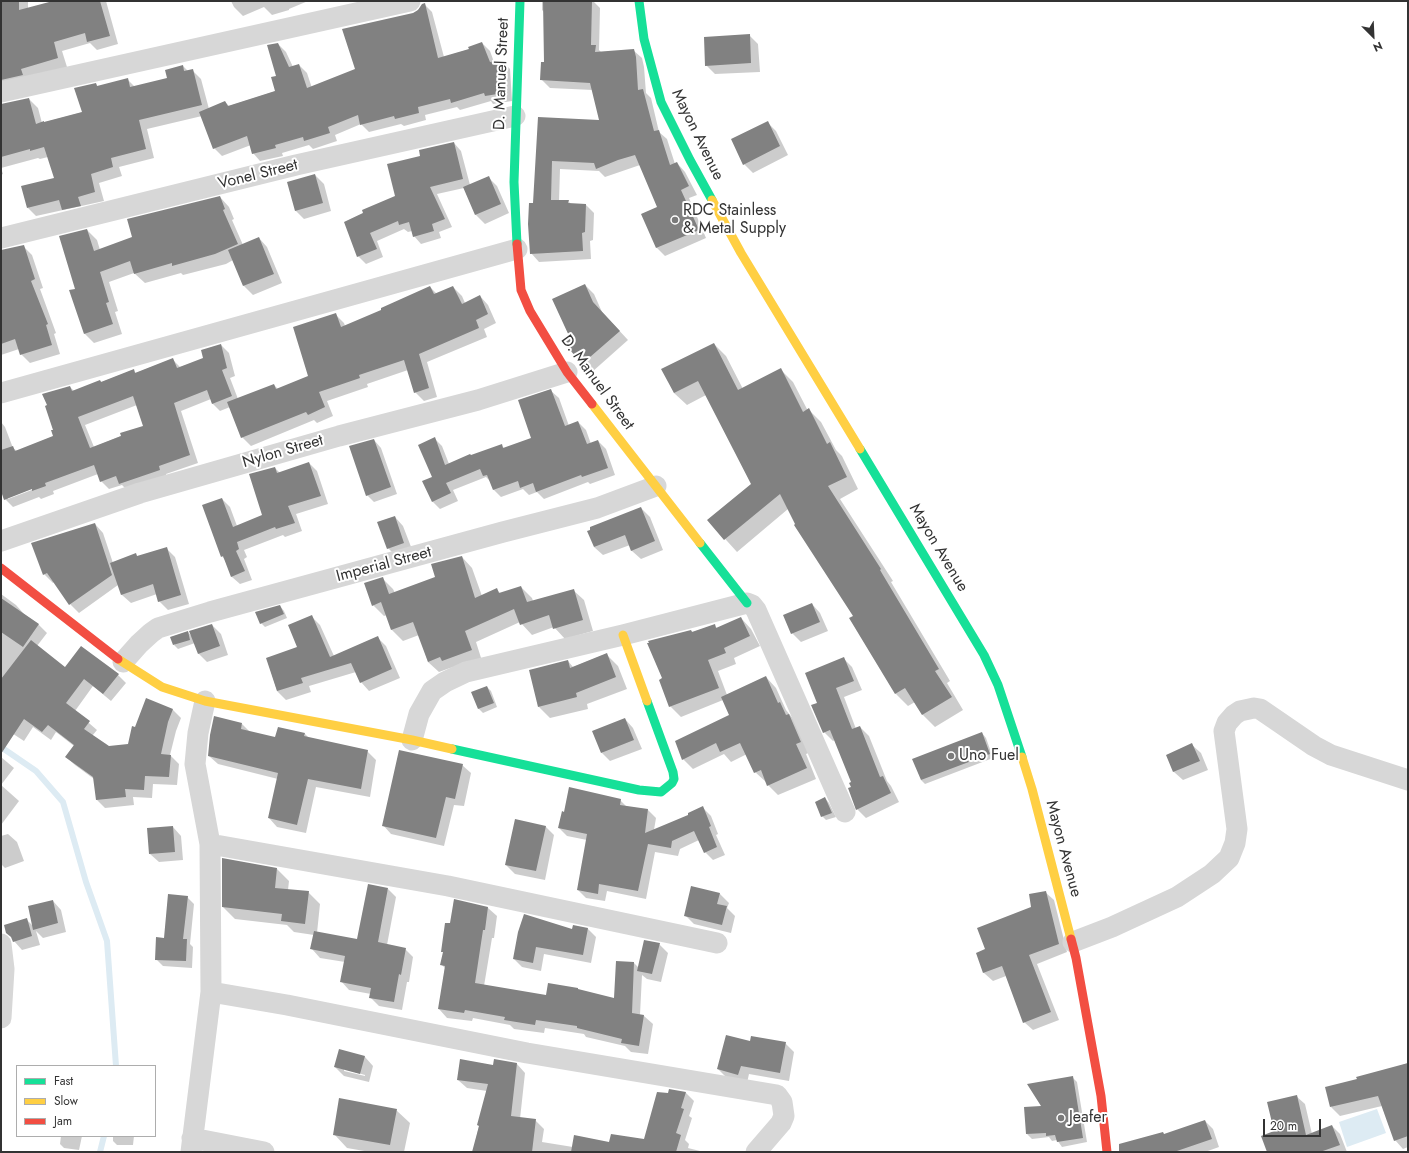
<!DOCTYPE html>
<style>
body{margin:0}
#map{position:relative;width:1409px;height:1153px;overflow:hidden;background:#fff;font-family:Jost,sans-serif}
canvas{display:block}
.frame{position:absolute;inset:0;border:2px solid #333;pointer-events:none}
.legend{position:absolute;left:16px;top:1065px;width:140px;height:72px;box-sizing:border-box;background:#fff;border:1px solid #adadad;margin:0;padding:5px 7px;list-style:none;font-size:12px;color:#333}
.legend li{display:flex;align-items:center;gap:8px;height:20px}
.legend b{width:20px;border:1px solid #adadad}
.north{position:absolute;left:1353px;top:16px;width:40px;height:40px;-webkit-text-stroke:3px #fff;paint-order:stroke;rotate:156deg;font-size:11px;font-weight:700;line-height:16px;text-align:center;color:#333}
.north::after{content:'';display:block;margin:auto;width:14px;height:18px;background:#333;clip-path:polygon(50% 0,100% 100%,50% 72%,0 100%)}
.scale{position:absolute;left:1263px;top:1119px;width:58px;height:18px;box-sizing:border-box;border:2px solid #333;border-top:0;padding-left:5px;font-size:12px;line-height:14px;white-space:nowrap;color:#333;-webkit-text-stroke:3px #fff;paint-order:stroke}
</style>
<div id="map">
<canvas width="1409" height="1153"></canvas>
<div class="frame"></div>
<ul class="legend">
<li><b style="height:5px;background:#16e098"></b>Fast</li>
<li><b style="height:5px;background:#ffcf43"></b>Slow</li>
<li><b style="height:5px;background:#f24e42"></b>Jam</li>
</ul>
<div class="north">N</div>
<div class="scale">20 m</div>
</div>
<script>
const ctx = document.querySelector('canvas').getContext('2d');
ctx.lineJoin = 'round';
function paint(path, color) {
  ctx.fillStyle = color;
  ctx.fill(path, 'evenodd');
}
function poly(rows) {
  const path = new Path2D();
  for (const r of rows) {
    path.moveTo(r[0], r[1]);
    for (let i = 2; i < r.length; i += 2) path.lineTo(r[i], r[i + 1]);
  }
  return path;
}
function trace(path, color, width, dash) {
  ctx.strokeStyle = color;
  ctx.lineWidth = width;
  ctx.lineCap = dash ? 'butt' : 'round';
  ctx.setLineDash(dash || []);
  ctx.stroke(path);
}
function label(font, color, halo, rows, align = 'center') {
  ctx.font = font + ' Jost,sans-serif';
  ctx.lineWidth = 4;
  ctx.setLineDash([]);
  ctx.textBaseline = 'middle';
  ctx.strokeStyle = halo;
  ctx.fillStyle = color;
  for (const [text, x, y, turn = 0] of rows) {
    ctx.save();
    ctx.translate(x, y);
    ctx.rotate((+turn || 0) * Math.PI / 180);
    ctx.textAlign = isNaN(turn) ? turn : align;
    if (halo) ctx.strokeText(text, 0, 0);
    ctx.fillText(text, 0, 0);
    ctx.restore();
  }
}
paint(poly([
 [1377,1109,1386,1133,1347,1147,1339,1122]
]), '#ddebf3');
paint(poly([
 [1,1,28,1,28,9,54,1,106,1,118,44,97,50,90,43,62,51,67,67,1,93],
 [231,1,308,1,289,9,289,10,272,15,264,7,243,16,234,7],
 [542,1,593,1,600,8,599,50,602,53,633,50,642,58,644,67,646,93,651,98,659,132,667,139,675,164,677,163,685,172,697,195,689,198,706,238,665,256,657,248,642,214,659,207,640,165,605,177,599,171,560,169,559,201,568,201,571,204,586,205,594,213,593,240,590,241,591,259,539,262,531,253,539,118,600,121,593,90,550,88,541,79,545,63,544,12,542,10],
 [424,4,432,12,444,57,470,49,482,43,490,51,494,62,502,61,510,69,512,101,493,104,491,101,460,110,457,107,425,115,426,120,404,126,401,124,369,132,361,124,335,135,337,141,313,149,309,145,282,153,283,156,260,161,253,153,251,145,222,156,214,148,202,116,147,129,154,158,119,167,122,176,99,183,104,201,36,216,28,208,55,179,48,157,40,159,38,158,1,168,3,174,1,175,1,105,29,99,38,108,42,123,83,112,96,84,98,87,127,79,135,87,168,79,183,66,188,71,192,70,201,79,209,109,225,102,229,106,276,91,278,44,286,52,293,67,299,65,307,73,312,88,356,70],
 [749,35,758,44,760,72,715,74,706,65],
 [767,122,776,131,788,155,753,173,744,164],
 [454,143,461,151,470,185,488,177,497,186,509,213,485,224,476,215,464,188,437,194,452,227,439,232,441,238,421,244,414,236,412,231,408,232,404,229,377,241,383,257,366,264,358,256,345,222,396,197,421,157],
 [315,175,324,184,331,211,304,219,295,210],
 [220,197,229,207,234,219,232,220,243,245,259,238,267,247,282,283,253,295,244,286,233,260,226,264,183,275,181,273,145,283,134,273,109,282,118,311,115,312,122,334,94,343,85,334,76,290,87,230,97,240,100,250,133,238],
 [23,246,32,255,43,288,40,289,56,333,54,334,60,354,30,363,21,354,19,349,1,355,1,251],
 [585,285,594,294,602,312,628,340,592,372,566,343,571,339],
 [430,287,437,294,453,287,462,296,465,303,480,296,488,305,496,323,484,329,487,337,427,362,437,397,424,401,415,392,408,370,367,384,368,387,327,401,333,416,317,423,314,420,251,446,242,437,230,407,220,411,212,403,211,399,181,411,198,463,166,474,167,478,128,491,122,485,109,489,101,481,98,474,53,491,54,494,41,499,39,497,13,507,5,499,1,488,1,422,5,427,13,448,17,451,54,436,54,430,70,387,74,391,100,381,102,382,133,370,136,373,172,359,180,367,204,359,221,345,229,353,235,376,230,378,238,399,274,385,278,389,310,377,335,314,344,323,345,326,383,310],
 [137,405,145,426,94,447,85,425],
 [36,486,37,488,8,499,8,497],
 [714,344,726,356,743,389,781,370,793,382,808,411,809,410,821,422,836,450,842,456,858,489,840,499,893,581,891,582,950,681,947,683,963,710,935,727,923,715,915,702,908,706,896,694,851,618,854,616,788,509,737,552,708,520,752,484,706,395,687,405,674,393,663,370],
 [551,391,559,398,569,426,578,422,586,430,591,444,598,441,606,449,615,475,590,484,588,482,544,499,537,492,529,495,523,489,501,497,494,490,491,482,486,477,453,490,458,501,440,509,433,502,435,439,442,446,449,464,501,445,505,449,532,439],
 [374,440,381,448,397,494,374,502,367,495],
 [309,463,317,471,328,504,296,514,302,531,285,537,283,535,244,550,247,557,244,559,252,580,240,584,232,577,225,560,222,556,222,499,230,507,237,526,264,516,275,468,280,473],
 [641,508,650,517,663,550,641,559,632,551,630,545,603,555,594,547],
 [395,517,403,526,413,552,397,557,388,548],
 [95,524,103,533,113,563,136,555,138,557,166,548,175,557,189,604,168,610,159,601,157,594,131,603,122,595,118,585,79,613,70,604,54,582,53,583,44,574],
 [462,557,472,568,482,596,497,590,501,594,521,587,532,598,533,601,573,590,584,600,593,631,565,639,554,627,532,635,520,622,476,642,482,661,450,668,439,672,428,662,419,635,403,641,392,630,387,615,384,616,373,605,382,578,393,589,395,593,436,578],
 [1,594,16,605,24,614,38,624,47,633,37,646,66,669,118,675,126,683,111,701,93,686,75,711,97,730,92,736,108,747,129,745,147,699,173,710,181,718,176,731,170,755,179,764,177,785,153,784,152,798,133,797,134,805,105,808,97,800,94,779,75,765,66,757,74,746,56,732,51,740,33,727,24,741,1,726],
 [812,604,820,613,828,631,801,642,792,633],
 [280,606,284,611,287,618,265,627,261,623],
 [311,616,320,625,334,656,377,637,386,646,400,678,369,691,361,682,356,672,309,686,311,692,286,700,277,691,267,658,299,648],
 [741,618,751,629,760,646,734,658,736,664,718,671,727,695,766,677,776,688,786,710,799,726,811,752,806,754,816,779,778,795,768,785,767,782,766,782,755,772,747,754,731,762,724,754,693,769,683,759,730,715,723,700,681,717,670,706,663,679,691,631,693,632,714,625,718,629],
 [212,625,221,634,228,655,207,662,199,654,195,643,178,649,174,645,188,632,193,638],
 [606,654,618,666,627,689,587,704,588,709,550,718,539,707,568,661,573,667],
 [844,659,852,667,862,690,844,697,856,729,860,727,869,736,887,781,891,786,899,802,866,818,857,809,849,789,852,787,852,783,835,740,833,741,824,732,812,706,819,703],
 [487,687,491,691,497,707,483,713,479,709,473,693],
 [625,719,633,728,642,749,610,761,602,753],
 [242,724,250,732,276,739,305,734,309,738,367,751,376,760,370,797,316,787,306,833,277,827,269,818,278,779,218,764,209,756],
 [982,733,986,738,993,758,925,784,921,780],
 [1192,745,1201,753,1208,770,1183,780,1174,772,1167,755],
 [1,757,14,768,1,785],
 [462,765,471,773,464,806,454,805,444,846,391,834,383,825],
 [1,785,19,801,1,825],
 [825,798,829,803,836,817,826,820,822,816],
 [620,800,627,807,648,810,656,818,654,830,690,815,703,808,711,816,718,834,716,835,725,855,713,860,705,852,699,840,680,849,678,856,655,852,646,899,607,891,605,901,586,898,578,890,587,840,567,836,559,828],
 [545,826,554,835,545,880,515,874,506,865],
 [173,827,181,836,183,860,159,862,150,854],
 [8,834,17,842,24,861,5,868,1,864,1,836],
 [277,869,289,881,288,890,308,892,320,904,317,933,358,940,388,889,396,897,387,945,405,949,413,957,409,982,407,982,402,1010,379,1006,370,997,371,994,349,990,341,981,345,962,320,958,312,949,314,935,294,932,287,925,235,919,223,907],
 [692,887,720,894,729,903,727,908,735,916,731,933,694,924,685,915],
 [1045,892,1054,900,1067,952,1037,964,1059,1020,1033,1030,1024,1022,1006,976,993,981,984,973,977,953,986,950,1032,908],
 [187,897,194,904,190,944,193,947,192,968,163,966,156,959,165,939],
 [53,901,61,910,66,932,43,938,36,931,40,945,22,950,14,941,26,919,33,926],
 [454,901,488,908,497,916,494,938,492,938,484,986,547,996,615,999,617,962,634,963,639,968,659,944,668,953,661,982,647,979,642,975,640,1015,644,1016,653,1024,648,1054,631,1052,625,1046,586,1037,584,1034,545,1028,544,1033,514,1029,510,1025,473,1018,472,1021,447,1018,439,1009,445,968,441,964,444,953,442,951,451,925],
 [588,929,596,937,591,963,544,954,541,971,522,967,514,959,519,933],
 [750,1042,785,1043,794,1052,789,1081,749,1074,747,1083,727,1078,718,1069],
 [339,1051,365,1057,373,1066,369,1082,344,1076,335,1067],
 [344,1069,365,1075,365,1076,344,1071],
 [1408,1063,1408,1147,1403,1149,1395,1140,1382,1106,1340,1116,1331,1107,1358,1080],
 [517,1064,525,1073,520,1119,535,1120,544,1129,542,1142,573,1147,644,1140,670,1090,686,1093,694,1101,689,1116,692,1118,685,1140,689,1144,688,1148,704,1152,473,1152,487,1091,467,1088,458,1080,494,1066],
 [1073,1078,1077,1082,1087,1142,1062,1147,1057,1140,1052,1141,1049,1137,1032,1139,1027,1134,1043,1107],
 [1296,1096,1305,1104,1312,1134,1332,1126,1340,1134,1347,1152,1268,1152,1275,1132],
 [396,1110,410,1123,404,1152,370,1152,347,1148,334,1134],
 [1205,1121,1213,1129,1219,1147,1205,1152,1133,1152,1165,1135],
 [61,1136,82,1136,79,1150,64,1148,60,1144],
 [113,1136,134,1136,133,1145,117,1145,113,1141]
]), '#0003');
trace(poly([
 [1,747,36,771,63,802,86,882,107,941,116,1066],
 [100,1152,104,1136]
]), '#ddebf3', 6);
paint(poly([
 [1,1,19,1,19,10,53,1,100,1,110,36,87,42,85,33,54,42,58,58,21,69,23,75,1,80],
 [543,1,592,1,591,45,596,45,595,52,634,49,636,57,638,90,643,89,654,131,659,130,670,165,677,162,689,186,681,190,699,230,656,248,641,214,657,207,635,155,618,160,596,169,594,163,552,161,551,200,569,200,568,203,586,204,585,232,582,233,583,251,530,254,528,224,529,203,533,203,538,117,599,120,590,83,540,80,541,62,544,62],
 [425,3,438,58,469,49,468,47,482,42,490,62,502,60,505,76,504,93,485,96,484,93,451,103,450,99,418,107,419,113,395,119,394,116,360,125,358,115,328,127,330,133,304,141,303,137,275,145,276,148,252,154,247,136,213,149,199,112,225,101,228,106,275,91,271,77,276,76,267,45,278,43,289,67,299,64,307,88,355,69,342,29,413,13,418,10,422,4],
 [750,34,751,63,705,66,704,37],
 [183,65,184,71,193,69,202,105,139,120,146,149,111,158,113,167,91,174,95,192,78,197,81,206,62,210,59,200,27,208,21,186,54,178,44,147,30,151,30,149,1,157,1,104,29,98,36,124,44,121,44,122,82,112,74,88,96,83,97,86,128,78,130,87,167,78,165,70],
 [768,121,780,146,743,165,731,139],
 [454,142,463,179,430,187,445,219,432,224,434,231,413,237,409,222,399,225,398,221,370,233,377,249,357,257,344,222,363,213,362,210,395,196,387,164,420,156,419,150],
 [315,174,323,203,295,211,287,182],
 [489,176,501,204,475,215,463,187],
 [220,196,225,209,223,210,238,244,215,254,172,266,172,263,134,274,130,261,100,272,109,302,106,303,113,324,84,334,69,290,75,289,59,236,87,229,94,251,132,237,127,219],
 [259,237,274,274,243,286,228,250],
 [24,245,35,279,31,281,48,324,46,325,52,345,20,355,15,339,1,344,1,250],
 [585,284,593,302,620,331,582,364,564,343,570,338,552,299],
 [430,286,434,294,453,286,462,304,480,295,488,314,476,320,479,328,419,354,429,388,414,393,404,360,359,375,360,378,319,392,325,407,308,415,306,412,241,438,227,402,274,384,276,389,308,376,293,327,336,313,341,327,381,310,381,308],
 [714,343,738,390,781,368,803,412,809,408,827,444,830,442,847,477,828,486,881,569,880,570,939,669,935,671,952,697,922,715,905,688,895,694,849,618,853,616,794,525,795,524,780,494,724,540,707,520,751,484,698,381,674,393,661,369],
 [221,344,227,368,222,370,232,396,212,404,207,390,174,403,190,455,159,466,160,470,119,484,116,476,100,482,94,465,45,483,46,486,32,491,32,489,4,500,1,491,1,450,13,446,15,451,53,436,51,430,53,430,45,406,47,405,42,394,70,386,72,391,100,380,101,382,134,369,135,373,173,358,177,368,203,358,201,350],
 [133,396,143,426,120,433,121,436,90,448,78,417],
 [551,389,565,426,578,421,587,444,598,440,608,468,582,477,581,475,536,492,533,483,520,488,518,481,493,490,487,475,483,476,480,469,446,483,451,493,432,502,422,481,432,477,418,445,435,437,445,465,470,454,471,455,502,444,503,448,531,438,518,400],
 [374,439,391,487,366,496,349,446],
 [309,462,321,496,288,506,295,523,276,529,275,527,237,542,239,549,236,551,245,571,231,577,223,556,221,557,202,505,222,498,233,527,262,515,249,474,275,467,277,473],
 [641,507,655,541,631,551,625,535,594,547,587,531,590,530,590,527],
 [395,516,404,543,387,549,377,522],
 [95,523,112,575,69,605,47,573,43,575,31,543],
 [167,547,181,595,158,602,153,584,121,595,110,563,136,553,137,556],
 [462,556,475,598,497,588,499,593,521,586,527,602,574,589,583,620,553,629,549,615,520,625,514,609,465,631,472,650,442,661,440,657,428,662,413,622,391,630,381,602,372,606,364,583,383,577,389,594,435,577,431,564],
 [1,598,39,624,23,647,1,632],
 [812,603,820,622,791,634,783,615],
 [280,605,284,614,260,624,255,612],
 [312,615,330,657,378,636,392,669,360,683,351,663,301,678,303,683,277,691,266,658,297,647,288,625],
 [741,617,750,636,724,648,726,653,708,660,719,688,669,707,659,680,662,678,647,643,649,643,648,641,691,630,692,632,715,624,716,628],
 [212,624,220,646,198,654,189,631],
 [188,631,190,640,173,645,170,637],
 [31,640,65,667,81,646,119,674,103,694,84,679,66,703,90,721,84,729,109,746,128,744,132,726,135,727,146,698,173,709,168,722,161,754,171,755,169,777,145,776,144,790,125,789,126,797,96,800,93,777,65,757,74,745,48,725,42,732,24,719,1,754,1,679],
 [607,653,616,677,576,693,577,697,538,707,529,670,568,660,570,668],
 [844,657,854,681,836,688,852,729,860,726,880,777,883,776,891,793,856,810,848,788,851,787,849,783,851,782,830,730,823,733,811,705,817,703,805,673],
 [766,676,778,703,780,702,786,715,789,714,801,742,796,744,807,768,767,786,761,770,754,773,740,743,720,752,716,743,682,760,675,741,729,715,721,697],
 [487,686,494,703,478,709,471,692],
 [214,716,242,723,241,729,275,737,278,727,305,733,304,736,368,750,361,789,308,779,297,825,268,818,278,773,208,756,210,735],
 [625,718,634,740,601,753,592,731],
 [982,732,990,754,921,780,912,759],
 [1192,743,1200,761,1173,772,1166,755],
 [399,750,463,764,455,799,446,797,436,838,382,826],
 [569,787,621,799,620,805,648,809,645,833,688,815,688,813,703,806,711,826,709,827,717,847,704,853,694,831,672,841,671,848,648,844,638,891,599,884,598,894,577,890,587,834,558,828,562,811,564,812],
 [825,797,832,813,821,817,815,802],
 [515,819,546,826,536,871,505,865],
 [173,826,175,852,149,854,147,828],
 [222,858,277,868,275,888,309,891,305,924,281,921,282,914,222,907],
 [368,884,388,888,378,942,406,948,401,975,399,974,394,1002,369,998,371,988,340,982,345,956,310,949,314,931,357,939],
 [691,886,720,893,717,904,727,906,722,925,684,916],
 [1046,891,1059,944,1029,955,1051,1012,1023,1023,1002,966,983,973,976,953,985,949,977,928,1031,907,1029,894],
 [168,894,188,896,183,939,187,939,186,961,155,960,156,937,164,938],
 [454,899,488,907,485,930,483,930,475,983,546,995,548,983,578,988,578,989,614,998,616,961,634,962,632,1013,644,1015,639,1046,621,1043,622,1039,577,1028,577,1026,536,1020,535,1025,504,1020,505,1017,465,1010,464,1013,438,1009,445,966,440,965,443,952,441,952,445,923,450,923],
 [53,900,58,923,33,930,28,906],
 [524,914,572,929,573,925,588,928,583,955,536,947,533,963,513,959,518,932],
 [27,918,32,936,13,942,11,937,6,933,4,925],
 [644,940,660,943,652,974,637,971],
 [726,1035,750,1041,751,1036,786,1042,780,1073,741,1066,738,1075,717,1069],
 [339,1049,365,1056,360,1074,334,1067],
 [460,1059,493,1065,494,1059,517,1063,511,1116,536,1119,532,1152,472,1152,479,1126,477,1125,488,1084,457,1080],
 [1408,1063,1408,1136,1394,1141,1378,1096,1330,1107,1325,1087,1357,1079,1356,1077],
 [1073,1076,1083,1138,1057,1142,1055,1135,1046,1136,1046,1133,1026,1134,1024,1107,1041,1106,1027,1084],
 [669,1089,686,1092,681,1108,684,1109,676,1133,681,1135,676,1152,571,1152,574,1135,609,1142,611,1134,644,1139,657,1092,668,1093],
 [1297,1095,1306,1135,1332,1125,1340,1145,1320,1152,1267,1152,1261,1136,1274,1131,1267,1102],
 [339,1098,397,1109,390,1145,333,1135],
 [1205,1120,1212,1139,1174,1152,1119,1152,1119,1144,1163,1132,1164,1134]
]), '#818181');
trace(poly([
 [1,92,410,1],
 [1,238,296,165,515,116],
 [1,393,517,249],
 [1,541,140,493,339,436,478,400,567,372],
 [123,662,139,644,151,633,158,628,210,612,503,532,597,508,656,486],
 [412,740,419,714,432,691,445,682,466,672,623,635,747,603,752,605,756,610,845,812],
 [210,844,448,886,717,943],
 [1073,942,1112,927,1177,897,1212,874,1229,858,1235,843,1237,829,1224,731,1227,723,1234,715,1240,711,1254,708,1260,709,1314,746,1331,755,1408,780],
 [1,944,4,969,1,1018],
 [211,992,287,1005,527,1053,777,1095,782,1102,784,1116,781,1123,756,1152],
 [192,1138,264,1152],
 [191,1152,211,992,210,844,195,764,198,733,205,701]
]), '#d7d7d7', 21);
trace(poly([
 [639,1,644,39,661,102,690,160,712,200],
 [517,244,514,182,520,1],
 [860,449,984,655,998,685,1022,757],
 [700,543,747,603],
 [452,749,639,790,661,792,672,783,674,779,673,772,647,701]
]), '#16e098', 9);
trace(poly([
 [712,200,741,253,860,449],
 [592,404,700,543],
 [623,635,647,701],
 [118,659,162,687,205,701,412,740,452,749],
 [1022,757,1032,789,1071,939]
]), '#ffcf43', 9);
trace(poly([
 [517,244,521,290,530,311,567,372,592,404],
 [1,568,118,659],
 [1071,939,1076,958,1101,1096,1107,1152]
]), '#f24e42', 9);
for (const [x, y, r, color] of [
 [675,220,4,"#7a7a7a"],
 [951,756,4,"#7a7a7a"],
 [1061,1118,4,"#7a7a7a"]
]) {
  const dot = new Path2D();
  dot.arc(x, y, r, 0, 2 * Math.PI);
  ctx.fillStyle = color;
  ctx.fill(dot);
  trace(dot, '#fff', 1.5);
}
label('16px', '#333', '#fff', [
 ["D. Manuel Street",502,74,-88],
 ["Mayon Avenue",697,135,64],
 ["Vonel Street",258,175,-14],
 ["D. Manuel Street",597,383,54],
 ["Nylon Street",283,452,-16],
 ["Mayon Avenue",938,548,59],
 ["Imperial Street",384,565,-15],
 ["Mayon Avenue",1063,849,75]
]);
label('16px', '#333', '#fff', [
 ["RDC Stainless",683,211],
 ["& Metal Supply",683,229],
 ["Uno Fuel",959,756],
 ["Jeafer",1069,1118]
], 'left');
</script>
